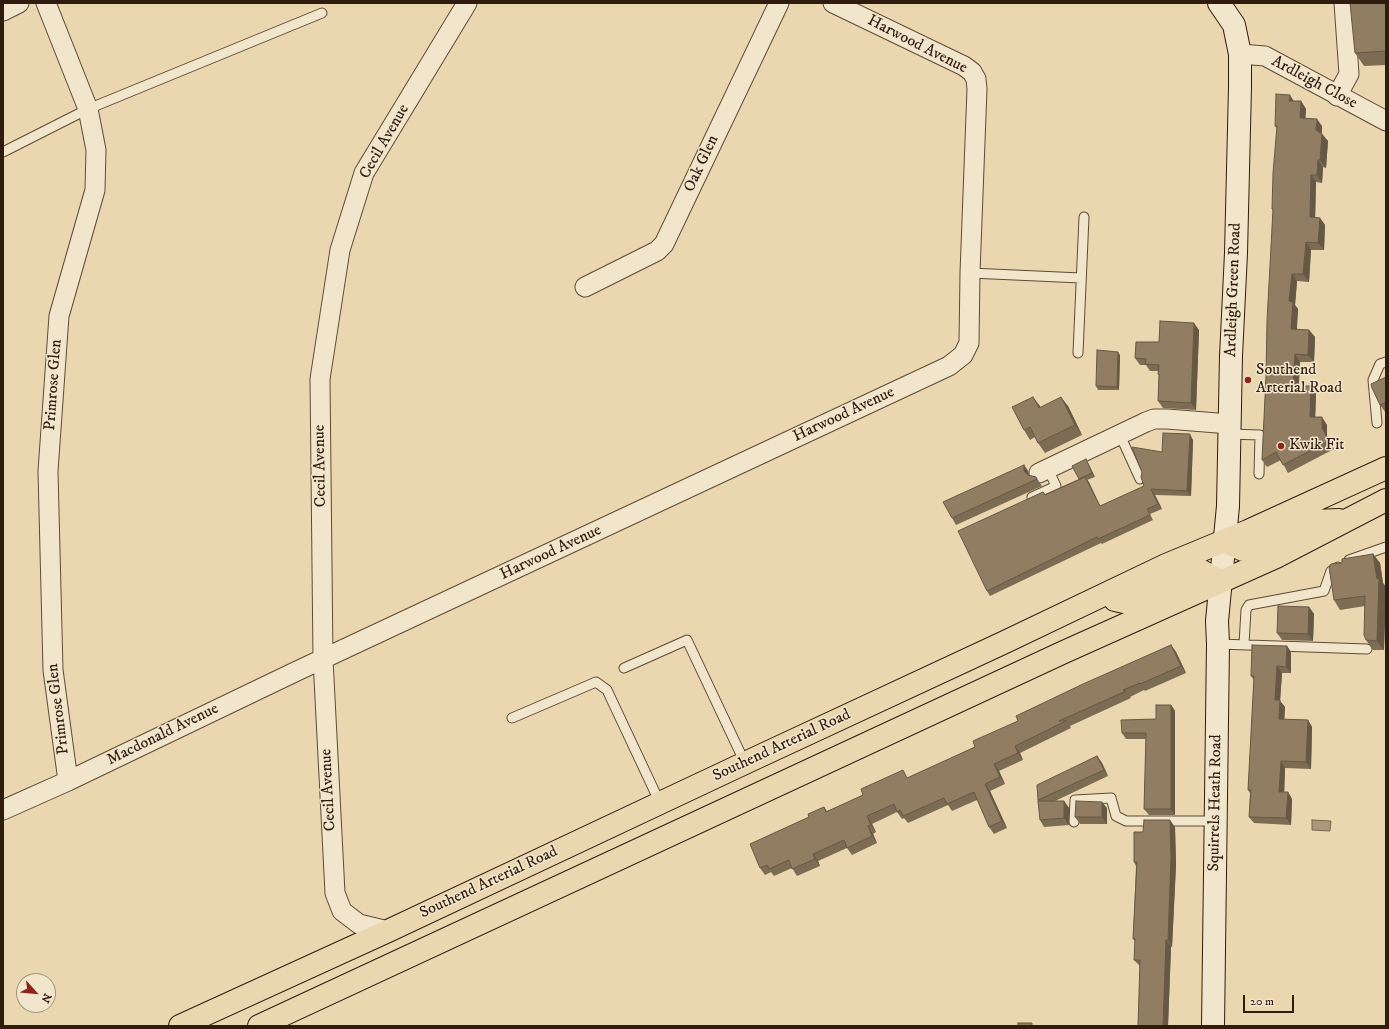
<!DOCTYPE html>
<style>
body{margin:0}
#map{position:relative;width:1389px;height:1029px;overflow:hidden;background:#ead7b0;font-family:"IM FELL DW Pica",serif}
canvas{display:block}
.frame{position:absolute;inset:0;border:4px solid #301c0e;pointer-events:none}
.north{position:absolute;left:16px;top:973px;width:40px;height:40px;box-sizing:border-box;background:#f1e5cc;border:1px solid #a49580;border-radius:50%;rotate:117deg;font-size:11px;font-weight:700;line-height:16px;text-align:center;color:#301c0e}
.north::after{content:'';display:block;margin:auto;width:14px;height:18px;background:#8f2418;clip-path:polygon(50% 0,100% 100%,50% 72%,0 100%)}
.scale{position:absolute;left:1243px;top:995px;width:51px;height:18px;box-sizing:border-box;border:2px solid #301c0e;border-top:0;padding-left:5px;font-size:12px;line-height:14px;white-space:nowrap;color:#301c0e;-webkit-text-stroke:3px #f1e5cc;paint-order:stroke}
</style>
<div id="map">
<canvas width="1389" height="1029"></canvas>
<div class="frame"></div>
<div class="north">N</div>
<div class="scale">20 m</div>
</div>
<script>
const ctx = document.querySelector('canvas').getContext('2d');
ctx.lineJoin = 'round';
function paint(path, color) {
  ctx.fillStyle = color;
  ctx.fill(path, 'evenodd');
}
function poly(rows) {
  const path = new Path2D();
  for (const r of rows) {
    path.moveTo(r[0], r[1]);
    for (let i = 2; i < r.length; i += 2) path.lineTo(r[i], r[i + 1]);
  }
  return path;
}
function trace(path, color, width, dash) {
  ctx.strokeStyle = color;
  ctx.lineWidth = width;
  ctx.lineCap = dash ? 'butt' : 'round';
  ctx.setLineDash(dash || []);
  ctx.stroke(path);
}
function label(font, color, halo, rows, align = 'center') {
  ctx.font = font + ' "IM FELL DW Pica",serif';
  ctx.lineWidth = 3;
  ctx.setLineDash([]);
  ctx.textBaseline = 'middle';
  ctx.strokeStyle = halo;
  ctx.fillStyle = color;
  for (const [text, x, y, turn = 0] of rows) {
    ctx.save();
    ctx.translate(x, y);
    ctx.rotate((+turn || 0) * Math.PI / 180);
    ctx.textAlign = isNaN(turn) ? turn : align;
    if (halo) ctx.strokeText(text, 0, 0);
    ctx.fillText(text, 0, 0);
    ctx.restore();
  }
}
const water = poly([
 [1312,820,1331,821,1330,831,1312,830,1312,820]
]);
paint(water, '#ab9779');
trace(water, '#7a664e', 1);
const lane = poly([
 [3,152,88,109,322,13],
 [970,273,1081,278],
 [1078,353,1084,217],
 [1377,423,1373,380,1380,364,1386,362],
 [1229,434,1260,435,1259,474],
 [1120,435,1140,479],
 [1032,497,1056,486,1048,469],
 [1349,560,1386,547],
 [1218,644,1367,649],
 [1244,644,1246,610,1249,605,1324,591,1331,571,1338,567],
 [624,668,687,640,745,763],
 [512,718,596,682,607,690,660,803],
 [1074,822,1075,800,1111,798,1116,816,1126,821,1215,821]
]);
const street = poly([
 [46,3,88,109,96,150,95,190,59,316,48,471,53,670,68,781],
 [3,11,19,3],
 [1240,54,1265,56,1386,121],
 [1337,96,1349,74,1344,3],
 [585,287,657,251,664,244,779,3],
 [1039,473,1146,422,1154,419,1167,419,1230,424],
 [3,810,68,781,297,671,949,366,963,355,969,343,970,273,977,89,976,79,972,72,964,66,833,3],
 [388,931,359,924,342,911,335,893,323,659,320,379,340,250,364,173,467,3]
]);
const secondary = poly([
 [1213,1026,1218,644,1217,621,1228,506,1231,356,1236,253,1240,87,1240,54,1234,25,1219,3]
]);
const highway = poly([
 [1224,541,1243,550,1313,521,1339,520],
 [1115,600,1124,602,1198,569,1220,581],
 [180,1026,388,931,745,763,1005,642,1166,565,1248,531,1386,468],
 [259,1026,1064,652,1276,557,1386,500]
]);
trace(lane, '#5e4b36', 11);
trace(street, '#5e4b36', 21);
trace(secondary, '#301c0e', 24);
trace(highway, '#301c0e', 24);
trace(lane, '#f1e5cc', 9);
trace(street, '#f1e5cc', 19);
trace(secondary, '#f1e5cc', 22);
trace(highway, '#ead7b0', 22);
paint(poly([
 [1386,3,1386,65,1364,66,1355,53],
 [1294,101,1301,101,1306,109,1305,118,1322,126,1322,134,1328,141,1326,168,1323,167,1322,183,1316,182,1315,217,1320,218,1325,225,1324,250,1311,250,1309,282,1297,281,1295,305,1298,309,1297,329,1309,330,1315,337,1314,362,1300,362,1299,386,1316,394,1315,417,1327,425,1327,436,1334,449,1288,473,1281,460,1267,467,1262,460,1266,376,1273,211,1272,209,1277,129,1275,126],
 [1199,330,1196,410,1163,408,1158,401,1159,376,1158,374,1158,371,1150,371,1146,365,1140,365,1135,358,1159,342],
 [1120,355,1119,390,1098,390,1096,386],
 [1386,377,1386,413,1380,405],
 [1068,406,1082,435,1045,453,1038,443,1035,437,1030,440,1024,430,1040,407],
 [1193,440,1191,496,1155,495,1162,509,1150,514,1153,520,1102,544,1101,543,990,596,987,591,1043,492,1045,494,1079,479,1088,463,1095,477,1087,480,1100,506,1144,486,1162,452],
 [1024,465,1028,471,1029,475,1036,477,1042,486,956,525,952,518],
 [1373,554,1380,563,1383,583,1386,587,1384,650,1373,650,1366,640,1365,606,1340,610,1334,600,1342,563],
 [1309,607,1314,614,1313,641,1282,640,1277,633],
 [1171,645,1176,652,1186,673,1145,691,1144,690,1130,697,1131,698,1070,726,1071,728,1020,753,1023,760,999,771,1005,784,990,791,1007,828,994,834,989,827,977,800,952,811,948,805,908,823,904,818,902,819,897,812,872,824,876,832,873,834,877,843,852,855,847,848,818,861,820,866,797,876,792,868,774,876,771,872,765,875,760,868,824,807,827,811,908,778,975,747,1018,721],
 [1287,646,1291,652,1291,673,1282,673,1280,701,1285,707,1284,719,1308,720,1312,727,1311,769,1285,768,1284,792,1288,792,1292,799,1291,825,1254,823,1249,817,1250,793,1248,790,1254,680,1251,676],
 [1171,705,1175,711,1175,815,1149,815,1144,809,1146,739,1126,739,1122,733,1156,719],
 [1097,756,1102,763,1108,776,1055,801,1064,801,1069,808,1069,825,1044,827,1040,820,1038,800],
 [1107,808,1107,824,1080,824,1075,817],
 [1175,827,1176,865,1172,947,1171,947,1168,1026,1138,1026,1140,966,1134,960,1135,941,1133,939,1136,866,1134,862,1143,832]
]), '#7d6c54');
paint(poly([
 [1290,95,1295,103,1289,101],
 [1301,101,1306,109,1305,125,1300,118],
 [1317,119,1322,126,1321,137,1316,130],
 [1322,134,1328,141,1326,168,1320,160],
 [1318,160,1323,167,1322,183,1317,175],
 [1311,175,1316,182,1315,224,1310,217],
 [1320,218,1325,225,1324,250,1318,243],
 [1306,242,1311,250,1309,282,1303,274],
 [1292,274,1297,281,1295,305,1298,309,1296,337,1291,329,1289,301],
 [1194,323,1199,330,1196,410,1191,403],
 [1309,330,1315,337,1314,362,1308,355],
 [1118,352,1120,355,1119,390,1117,387],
 [1295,354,1300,362,1298,393,1293,386],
 [1311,386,1316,394,1315,424,1310,417],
 [1033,397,1040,406,1045,417,1039,408],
 [1061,397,1068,406,1082,435,1075,425],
 [1322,417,1327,425,1327,436,1334,449,1329,441,1322,428],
 [1190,434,1193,440,1191,496,1187,491],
 [1086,459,1095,477,1092,473],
 [1024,465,1028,471,1029,477,1024,471],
 [1085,477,1089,482,1103,512,1100,506],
 [1151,489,1155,495,1162,509,1158,504],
 [1373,554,1380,563,1383,583,1386,587,1384,650,1377,641,1377,579],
 [1309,607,1314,614,1313,641,1308,634],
 [1171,645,1176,652,1186,673,1181,666],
 [1287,646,1291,652,1291,673,1286,667],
 [1277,666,1282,673,1280,701,1285,707,1284,726,1279,719,1275,700],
 [1171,705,1175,711,1175,815,1171,809],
 [1308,720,1312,727,1311,769,1306,762],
 [1015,746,1020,753,1023,760,1018,753],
 [1097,756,1102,763,1108,776,1104,770],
 [1281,761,1285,768,1284,799,1279,792],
 [994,764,999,771,1005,784,1000,777],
 [985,784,990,791,1007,828,1002,821],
 [1288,792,1292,799,1291,825,1286,818],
 [1064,801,1069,808,1069,825,1064,818],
 [1102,802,1107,808,1107,824,1102,817],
 [867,816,872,824,876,832,871,825],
 [1170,820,1175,827,1176,865,1172,947,1168,940],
 [868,826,873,834,877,843,872,836],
 [813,854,818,861,820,866,815,859],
 [1166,940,1171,947,1168,1026,1163,1026]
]), '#665845');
const building = poly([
 [1350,3,1386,3,1386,51,1355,53,1350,3],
 [1276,94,1290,95,1289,101,1301,101,1300,118,1317,119,1316,130,1322,134,1320,160,1318,160,1317,175,1311,175,1310,217,1320,218,1318,243,1306,242,1303,274,1292,274,1289,301,1293,302,1291,329,1309,330,1308,355,1295,354,1293,386,1311,386,1310,417,1322,417,1322,428,1329,441,1283,465,1276,452,1262,460,1266,376,1267,321,1273,209,1272,209,1273,173,1277,126,1275,126,1276,94],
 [1160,321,1194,323,1191,403,1158,401,1159,374,1158,374,1159,365,1145,364,1146,359,1135,358,1136,342,1159,342,1160,321],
 [1097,350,1118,352,1117,387,1096,386,1097,350],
 [1386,377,1386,402,1380,405,1372,388,1371,384,1386,377],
 [1033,397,1039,408,1061,397,1075,425,1038,443,1030,427,1024,430,1012,407,1033,397],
 [1163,433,1190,434,1187,491,1151,489,1158,504,1147,509,1150,515,1098,539,1097,537,987,591,958,531,1043,492,1045,495,1085,477,1100,506,1144,486,1141,477,1142,472,1132,447,1162,452,1163,433],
 [1086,459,1092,473,1079,479,1072,466,1086,459],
 [1024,465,1024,471,1028,475,1036,477,1037,479,952,518,943,502,1024,465],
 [1373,554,1377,579,1379,578,1377,641,1366,640,1364,635,1365,596,1334,600,1329,567,1331,564,1342,563,1342,559,1373,554],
 [1278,606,1309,607,1308,634,1277,633,1278,606],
 [1171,645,1181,666,1140,684,1140,683,1123,690,1126,691,1059,721,1066,721,1015,746,1018,753,994,764,1000,777,985,784,1002,821,989,827,974,792,947,804,944,798,903,816,900,810,897,812,894,804,867,816,871,825,868,826,872,836,847,848,844,840,813,854,815,859,792,869,789,860,769,869,767,865,760,868,750,844,809,817,808,814,824,807,826,812,863,795,861,789,903,770,907,778,975,747,973,741,1018,721,1016,716,1083,684,1171,645],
 [1252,645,1287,646,1286,667,1277,666,1275,700,1280,700,1279,719,1308,720,1306,762,1281,761,1279,792,1288,792,1286,818,1249,817,1251,790,1248,790,1254,676,1251,676,1252,645],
 [1156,705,1171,705,1171,809,1144,809,1146,733,1122,733,1121,720,1156,719,1156,705],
 [1097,756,1104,770,1038,800,1037,785,1097,756],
 [1038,801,1064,801,1064,818,1040,820,1038,801],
 [1076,801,1102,802,1102,817,1075,817,1076,801],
 [1144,820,1170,820,1171,858,1168,940,1166,940,1163,1026,1138,1026,1140,960,1134,960,1135,939,1133,939,1137,862,1134,862,1134,832,1143,832,1144,820],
 [1018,1023,1032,1023,1032,1026,1018,1026,1018,1023]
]);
paint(building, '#917d62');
trace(building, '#665845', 1);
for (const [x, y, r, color] of [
 [1248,380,4,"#8f2418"],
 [1281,446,4,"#8f2418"]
]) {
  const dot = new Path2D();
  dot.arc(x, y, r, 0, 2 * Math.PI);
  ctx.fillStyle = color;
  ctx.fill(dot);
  trace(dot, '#f1e5cc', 1.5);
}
label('16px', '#301c0e', '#f1e5cc', [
 ["Harwood Avenue",917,45,27],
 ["Ardleigh Close",1314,83,28],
 ["Cecil Avenue",385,142,-60],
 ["Oak Glen",702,164,-65],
 ["Ardleigh Green Road",1234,290,-88],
 ["Primrose Glen",54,385,-86],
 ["Harwood Avenue",844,415,-25],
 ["Cecil Avenue",321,466,-91],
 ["Harwood Avenue",551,553,-25],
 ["Primrose Glen",59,709,-97],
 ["Macdonald Avenue",163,735,-26],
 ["Southend Arterial Road",782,746,-25],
 ["Cecil Avenue",329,790,-93],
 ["Squirrels Heath Road",1216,803,-89],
 ["Southend Arterial Road",489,883,-25]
]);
label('16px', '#301c0e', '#f1e5cc', [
 ["Southend",1256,371],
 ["Arterial Road",1256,389],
 ["Kwik Fit",1289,446]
], 'left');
</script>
